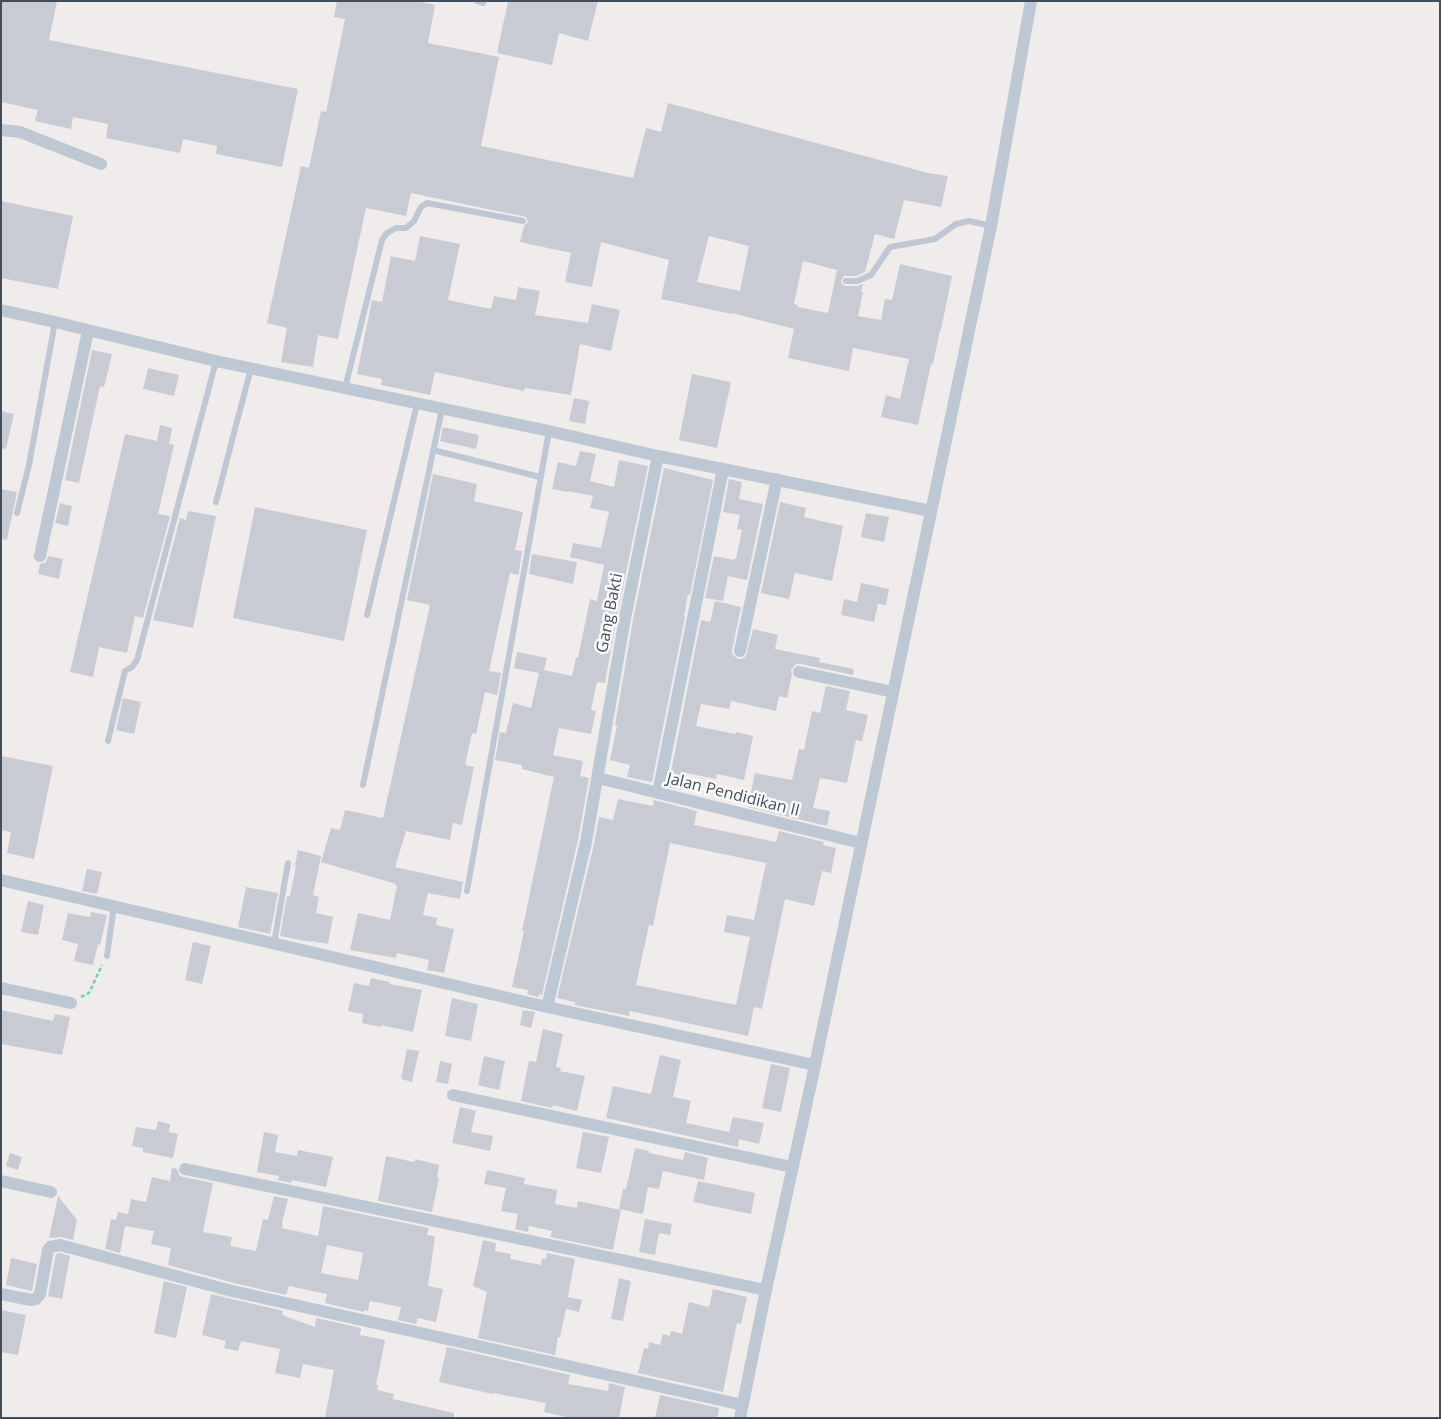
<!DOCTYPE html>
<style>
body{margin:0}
#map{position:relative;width:1441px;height:1419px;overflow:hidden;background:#f0ecec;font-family:"Open Sans",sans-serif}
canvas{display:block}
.frame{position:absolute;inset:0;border:2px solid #434e5c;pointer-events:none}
</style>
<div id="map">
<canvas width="1441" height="1419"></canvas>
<div class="frame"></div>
</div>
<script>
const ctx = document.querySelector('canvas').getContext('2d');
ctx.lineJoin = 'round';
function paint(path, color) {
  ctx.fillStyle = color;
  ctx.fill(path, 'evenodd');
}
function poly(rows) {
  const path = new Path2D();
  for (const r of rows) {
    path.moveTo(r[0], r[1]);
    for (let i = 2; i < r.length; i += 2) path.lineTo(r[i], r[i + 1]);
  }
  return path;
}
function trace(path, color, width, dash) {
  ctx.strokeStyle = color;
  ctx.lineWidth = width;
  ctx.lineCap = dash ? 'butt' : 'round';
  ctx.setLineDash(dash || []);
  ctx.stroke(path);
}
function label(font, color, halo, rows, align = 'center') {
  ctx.font = font + ' "Open Sans",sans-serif';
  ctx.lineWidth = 5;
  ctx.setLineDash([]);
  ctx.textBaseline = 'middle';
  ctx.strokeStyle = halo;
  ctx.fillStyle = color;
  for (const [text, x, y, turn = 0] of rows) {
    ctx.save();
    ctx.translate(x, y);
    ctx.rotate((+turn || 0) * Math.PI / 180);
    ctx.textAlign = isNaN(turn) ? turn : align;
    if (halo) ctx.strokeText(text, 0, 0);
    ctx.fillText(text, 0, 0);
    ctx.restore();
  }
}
paint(poly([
 [1,1,57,1,49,40,298,89,282,167,216,154,217,146,183,139,180,153,106,138,108,124,73,117,71,129,35,121,38,110,1,102],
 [337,1,417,1,435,5,428,43,499,57,481,146,633,178,646,128,661,132,668,103,928,173,948,176,941,207,904,200,894,239,875,234,865,272,856,276,844,276,841,281,842,284,846,286,857,286,863,284,861,292,863,292,858,316,881,320,885,299,892,300,900,264,952,276,941,330,940,330,933,364,931,364,918,425,881,417,886,395,900,399,909,359,853,348,849,371,788,358,794,329,732,313,732,314,661,299,669,260,601,242,592,287,565,282,571,253,520,242,524,226,528,222,526,217,411,193,406,216,366,208,338,339,318,335,313,367,281,362,287,328,267,323,301,166,309,168,321,111,326,112,345,19,334,17],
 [709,236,749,246,740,291,697,282],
 [803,261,837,270,828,313,798,307,798,305,794,304],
 [508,1,598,1,588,41,559,33,552,65,497,53],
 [1,201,73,216,58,289,1,278],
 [420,236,460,244,448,300,491,309,494,296,516,300,518,287,540,291,535,315,588,323,592,304,620,310,611,351,580,344,571,395,525,388,524,391,435,372,430,395,381,385,382,379,357,374,372,300,382,302,391,256,415,261],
 [92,350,112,354,104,387,100,386,79,483,65,480],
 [148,368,179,375,174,396,143,389],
 [692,374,731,382,717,448,679,440],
 [574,398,589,401,585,424,569,421],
 [1,411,14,414,6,449,1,448],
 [160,425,172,428,169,444,174,445,158,514,170,516,143,618,135,616,127,653,99,647,93,677,70,672,125,434,157,441],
 [443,427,479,435,476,449,440,441],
 [580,451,596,454,590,481,614,487,619,460,648,466,617,616,605,683,597,682,591,710,596,711,591,734,559,728,553,755,583,761,580,776,589,778,578,840,542,995,539,994,538,997,527,994,528,990,512,987,524,931,522,931,554,777,522,769,522,765,495,760,500,732,506,733,513,703,531,708,539,673,514,668,517,652,547,658,544,670,572,676,576,657,578,658,590,599,597,601,604,565,570,557,573,543,601,548,609,512,590,508,593,496,568,491,567,492,552,489,558,462,576,466],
 [664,468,713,480,690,595,688,594,684,617,685,617,652,782,627,777,630,765,610,760,617,726,615,725,633,620],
 [433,474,477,484,474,501,523,512,515,550,522,551,519,572,518,575,510,573,489,671,501,673,498,691,497,695,485,692,476,734,472,733,465,765,474,767,462,825,453,823,450,840,406,831,395,867,463,882,460,899,428,893,423,915,437,918,436,925,454,929,444,973,427,970,429,960,397,953,396,958,350,950,358,913,390,920,397,886,395,886,396,884,321,862,331,828,340,830,345,810,383,818,430,605,407,600],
 [729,479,742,482,739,499,763,504,747,580,728,576,723,601,705,598,714,556,734,560,734,558,736,559,742,530,737,529,740,515,723,512],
 [1,489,17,492,7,540,1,539],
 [780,502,806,508,804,517,843,526,832,581,795,573,789,599,761,593],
 [60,503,72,506,68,526,55,523],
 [255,507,367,530,344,641,233,618],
 [188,511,216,516,193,628,153,620,180,518,186,520],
 [866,513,889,517,884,542,861,537],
 [532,554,577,562,573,584,529,574],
 [48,556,63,559,59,579,38,574,40,564,46,562],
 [861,583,889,589,886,605,878,604,874,622,841,615,844,599,857,602],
 [715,601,741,607,732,650,732,654,738,659,742,659,746,656,753,629,778,635,775,649,820,658,819,662,854,669,853,675,801,664,796,664,791,670,792,675,787,698,779,696,776,711,731,701,729,709,701,704,696,726,735,734,736,732,753,736,744,780,717,774,716,779,686,773,682,790,668,787,701,620,710,622],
 [826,686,850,691,846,710,868,715,862,741,856,740,847,783,820,778,813,808,830,811,827,826,748,807,755,773,792,780,799,749,804,750,812,711,820,713],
 [123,698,141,702,134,734,116,730],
 [1,756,53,766,34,859,7,853,11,832,1,830],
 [618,799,653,806,654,800,697,811,694,825,776,842,779,831,824,842,823,845,836,848,831,873,822,871,814,906,785,899,762,1009,754,1007,748,1036,630,1011,629,1016,575,1005,575,1002,557,998,594,844,599,817,613,820],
 [670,843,766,863,754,920,727,915,724,932,750,937,736,1005,636,985,649,925,653,926],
 [298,850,321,856,313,895,319,897,316,913,333,917,328,944,311,941,311,942,280,936,287,896,290,896,296,866,295,865],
 [87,869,102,872,97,894,82,891],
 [246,887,278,893,270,934,238,927],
 [28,901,44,905,38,935,21,932],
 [91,912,107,915,100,945,98,944,93,965,74,961,78,944,62,940,68,913,90,917],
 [193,942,211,946,202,984,185,980],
 [371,978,390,982,390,984,422,990,413,1032,381,1025,381,1027,362,1023,363,1014,348,1011,354,983,369,986],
 [452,998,478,1004,471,1041,445,1036],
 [1,1010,53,1021,55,1014,70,1017,62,1055,1,1044],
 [523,1010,535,1012,531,1028,520,1025],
 [543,1029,563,1034,556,1067,561,1068,560,1071,585,1076,577,1111,553,1105,552,1108,521,1101,529,1061,536,1062],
 [407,1049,419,1051,412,1082,401,1079],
 [660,1055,681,1060,673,1097,691,1101,686,1123,729,1132,733,1117,764,1123,759,1144,739,1139,738,1147,606,1118,613,1086,651,1094],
 [484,1056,505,1061,499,1090,478,1085],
 [440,1061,452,1064,448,1084,436,1082],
 [771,1064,790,1068,781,1112,762,1108],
 [460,1107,476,1111,471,1132,493,1136,490,1151,452,1143],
 [158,1121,170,1124,169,1132,178,1134,173,1158,143,1152,143,1148,132,1146,136,1127,156,1130],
 [264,1132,278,1135,275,1152,297,1156,298,1150,333,1157,326,1187,292,1180,291,1183,278,1180,279,1176,257,1172],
 [583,1132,609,1137,601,1173,576,1168],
 [635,1148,649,1151,649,1153,683,1160,685,1152,708,1158,704,1180,663,1171,659,1189,648,1187,643,1214,619,1209,623,1189,626,1189],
 [10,1153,22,1157,18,1170,6,1166],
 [386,1156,414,1162,415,1159,439,1165,437,1177,439,1178,432,1212,378,1201],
 [172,1168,177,1169,179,1175,183,1177,213,1183,203,1232,232,1237,230,1246,256,1251,263,1219,268,1220,274,1196,288,1199,282,1223,283,1223,282,1228,318,1236,323,1206,429,1228,427,1235,435,1236,428,1286,443,1289,436,1322,418,1318,416,1324,398,1320,401,1307,370,1301,368,1311,364,1310,364,1312,325,1303,327,1294,289,1286,286,1295,234,1283,168,1265,171,1248,151,1244,154,1231,125,1226,120,1253,105,1249,111,1219,116,1220,118,1212,128,1214,131,1199,146,1202,152,1177,170,1181],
 [327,1245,363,1253,358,1280,321,1273],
 [487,1170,525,1178,524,1184,557,1190,555,1204,577,1208,578,1201,621,1210,613,1250,550,1237,552,1231,529,1226,528,1232,515,1229,518,1214,501,1211,506,1188,484,1184],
 [698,1181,755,1193,751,1214,693,1202],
 [58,1196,77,1220,73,1240,62,1237,49,1238],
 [645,1219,672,1224,670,1235,659,1233,655,1255,639,1252],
 [483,1240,496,1243,495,1251,511,1254,510,1259,541,1265,542,1258,546,1259,547,1253,575,1259,568,1297,582,1300,579,1312,566,1309,560,1337,558,1337,555,1355,478,1338,487,1292,473,1286],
 [60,1253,70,1256,62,1299,48,1296,56,1254],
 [11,1258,37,1264,32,1291,6,1285],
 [619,1278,631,1281,623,1321,611,1319],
 [164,1281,187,1287,176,1338,154,1333],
 [713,1289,747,1297,741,1324,737,1323,723,1392,638,1373,644,1348,648,1349,649,1342,660,1345,663,1334,670,1336,671,1331,682,1334,689,1302,709,1307],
 [211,1294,283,1311,282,1315,315,1327,316,1318,361,1328,360,1335,385,1340,376,1385,378,1385,377,1390,394,1394,393,1399,454,1413,454,1418,325,1418,334,1370,303,1364,300,1378,275,1373,280,1349,241,1341,238,1351,224,1348,226,1341,202,1335],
 [1,1310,26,1315,18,1355,1,1352],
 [447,1347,570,1375,568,1384,608,1391,609,1383,625,1387,619,1418,570,1418,544,1412,546,1403,493,1393,493,1394,439,1382],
 [660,1395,719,1408,718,1415,716,1418,655,1418]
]), '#c8cbd3');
trace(poly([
 [81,997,89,993,102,965]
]), '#6ad4a9', 2.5, [4, 2.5]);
trace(poly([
 [477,1,483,3,484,1],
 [846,281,857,281,871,275,890,247,935,239,956,224,969,221,991,226],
 [345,388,382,240,387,233,396,228,406,228,414,221,421,207,427,203,523,221],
 [433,450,540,477],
 [216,502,251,368],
 [17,513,29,465,55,322],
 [367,615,417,404],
 [108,741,125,671,132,667,137,660,216,361],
 [363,785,442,409],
 [467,891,549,431],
 [274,943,288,863],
 [107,956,114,906]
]), '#bec7d4', 6);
trace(poly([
 [1,130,20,132,101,164],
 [1,310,55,322,216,361,549,431,658,456,931,511],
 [40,556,88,331],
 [740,651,777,479],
 [799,672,893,692],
 [598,778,861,843],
 [658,793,723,469],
 [1,880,547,1007,815,1065],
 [1,988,71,1003],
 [547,1007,586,842,625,618,658,456],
 [453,1095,792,1167],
 [185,1169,766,1290],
 [1,1181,51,1192],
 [1,1294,31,1300,36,1299,40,1294,48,1250,50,1247,60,1245,232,1291,743,1405],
 [740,1418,766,1290,815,1065,991,226,1031,1]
]), '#bec7d4', 12);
label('16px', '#434e5c', '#fff', [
 ["Gang Bakti",610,613,-79],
 ["Jalan Pendidikan II",733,795,14]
]);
</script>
